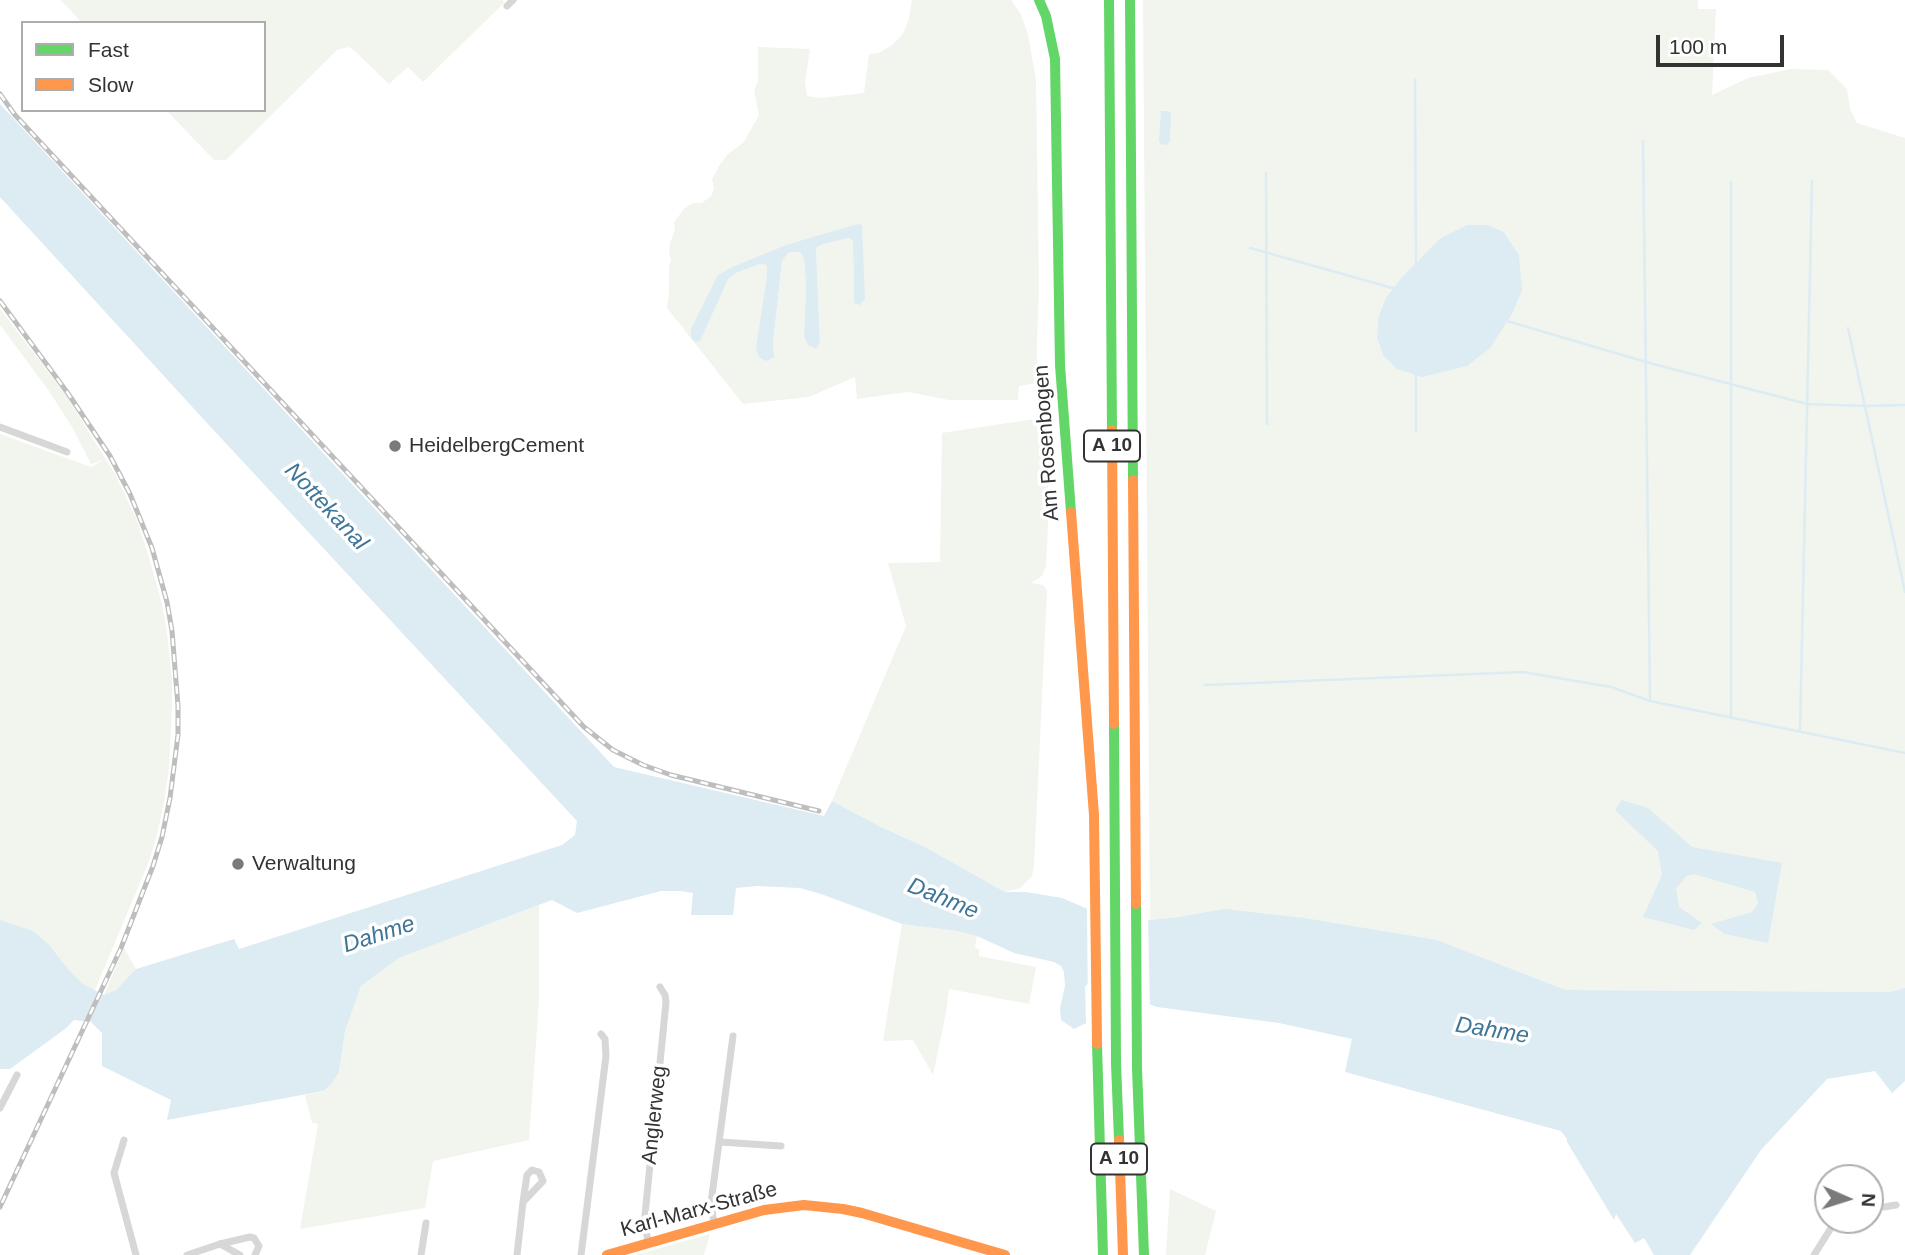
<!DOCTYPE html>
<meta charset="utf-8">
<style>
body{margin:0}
#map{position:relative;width:1905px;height:1255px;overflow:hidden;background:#fff;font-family:Arial,sans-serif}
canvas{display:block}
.legend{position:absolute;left:21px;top:21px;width:245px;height:91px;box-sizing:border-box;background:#fff;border:2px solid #adadad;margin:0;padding:9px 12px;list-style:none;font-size:21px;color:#333}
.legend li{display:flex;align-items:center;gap:14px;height:35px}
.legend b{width:35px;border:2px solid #adadad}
.north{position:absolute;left:1814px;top:1164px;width:70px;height:70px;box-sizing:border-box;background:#fff;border:2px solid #adadad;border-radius:50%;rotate:93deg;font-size:19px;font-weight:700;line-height:28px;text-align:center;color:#333}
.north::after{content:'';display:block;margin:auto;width:24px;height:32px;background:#7a7a7a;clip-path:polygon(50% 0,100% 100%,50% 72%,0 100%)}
.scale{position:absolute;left:1656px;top:35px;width:128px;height:32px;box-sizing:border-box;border:4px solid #333;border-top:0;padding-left:9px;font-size:21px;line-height:24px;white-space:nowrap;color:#333;-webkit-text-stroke:5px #fff;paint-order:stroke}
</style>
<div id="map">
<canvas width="1905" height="1255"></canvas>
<ul class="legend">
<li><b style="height:9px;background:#63d668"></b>Fast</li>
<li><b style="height:9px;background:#ff974d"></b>Slow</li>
</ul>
<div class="north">N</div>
<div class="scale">100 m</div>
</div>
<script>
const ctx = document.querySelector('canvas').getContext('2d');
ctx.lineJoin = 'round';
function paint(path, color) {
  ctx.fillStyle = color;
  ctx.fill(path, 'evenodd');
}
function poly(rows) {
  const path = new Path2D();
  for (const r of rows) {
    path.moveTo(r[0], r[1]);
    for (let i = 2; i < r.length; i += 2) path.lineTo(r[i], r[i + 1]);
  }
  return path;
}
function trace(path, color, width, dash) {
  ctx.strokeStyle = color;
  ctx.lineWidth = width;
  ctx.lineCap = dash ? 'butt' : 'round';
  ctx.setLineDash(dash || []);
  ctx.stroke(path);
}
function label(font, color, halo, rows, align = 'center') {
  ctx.font = font + ' Arial,sans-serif';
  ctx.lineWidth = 7;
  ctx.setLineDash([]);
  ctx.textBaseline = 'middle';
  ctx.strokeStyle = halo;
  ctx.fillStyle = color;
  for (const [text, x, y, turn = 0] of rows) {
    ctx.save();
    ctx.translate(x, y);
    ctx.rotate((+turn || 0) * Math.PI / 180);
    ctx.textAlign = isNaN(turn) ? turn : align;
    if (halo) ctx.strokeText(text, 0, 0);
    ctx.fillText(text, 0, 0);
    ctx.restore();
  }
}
paint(poly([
 [61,0,503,0,504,3,423,82,408,67,389,84,355,51,349,47,337,50,226,160,214,160,166,110,264,110,264,23,82,23],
 [912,0,1011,0,1020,13,1028,34,1036,81,1039,287,1037,340,1037,383,1019,386,1018,400,949,400,908,392,857,399,855,377,809,397,743,404,667,308,669,291,669,267,671,259,669,253,670,243,675,230,674,222,684,209,693,203,702,203,711,196,714,188,712,179,719,166,728,154,744,142,759,115,754,90,758,81,758,47,810,49,805,82,807,96,821,98,864,93,869,54,879,53,892,45,903,34,909,19],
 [862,225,854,302,853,241,849,238,823,244,816,248,820,343,804,336,806,285,804,259,800,252,789,252,782,261,773,343,774,357,767,265,760,264,736,273,728,279,719,275,732,267,786,245],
 [1143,0,1698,0,1698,9,1716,9,1712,95,1748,78,1791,69,1828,70,1847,89,1850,109,1857,123,1905,138,1905,988,1890,992,1566,990,1437,940,1179,917,1150,920],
 [1467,225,1504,232,1519,255,1383,355,1377,338,1378,319,1402,277,1441,239],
 [0,309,65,394,115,474,137,520,148,554,162,604,167,632,172,679,172,706,169,768,165,797,157,835,148,864,95,990,83,984,67,968,14,925,0,920,0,434,91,467,103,460,91,464,72,427,49,391,0,325],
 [1041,418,1044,424,1046,449,1049,503,1046,566,1042,576,1031,583,1043,585,1047,590,1034,866,1032,876,1020,888,1005,892,923,846,881,827,832,801,906,626,888,563,940,562,942,433],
 [539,905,539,1001,529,1140,433,1161,425,1208,300,1229,318,1124,312,1123,305,1095,323,1091,339,1072,345,1031,361,986,399,958],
 [902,924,957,931,977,936,975,948,979,949,979,956,1036,967,1029,1004,949,989,946,1012,933,1075,913,1040,883,1041],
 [124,948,136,969,116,990,104,995],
 [1170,1189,1216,1211,1205,1255,1166,1255],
 [710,1234,704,1255,635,1255]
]), '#f1f5ed');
paint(poly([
 [0,104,614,767,824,816,832,801,881,827,923,846,1005,892,1026,892,1062,898,1104,916,1150,920,1179,917,1224,909,1304,918,1437,940,1566,990,1890,992,1905,988,1905,1081,1892,1093,1875,1071,1827,1079,1761,1150,1690,1255,1654,1255,1644,1238,1635,1243,1616,1214,1614,1220,1567,1142,1567,1139,1561,1131,1345,1072,1352,1039,1279,1023,1157,1007,1149,1004,1148,977,1100,969,1085,987,1086,1023,1074,1029,1061,1020,1060,1008,1065,986,1064,972,1061,966,1054,962,1014,953,977,936,957,931,902,924,821,894,800,888,757,886,736,888,733,915,691,915,693,893,680,891,661,891,577,913,552,900,399,958,361,986,345,1031,339,1072,331,1084,323,1091,167,1120,171,1100,102,1066,102,1033,91,1022,74,1020,65,1029,10,1069,0,1069,0,920,33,931,49,945,67,968,83,984,104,995,116,990,136,969,234,939,239,949,562,845,575,835,577,821,207,423,0,197],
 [1161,111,1168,111,1171,114,1170,141,1167,145,1161,144,1159,141],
 [858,224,862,225,865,299,860,305,854,303,853,241,849,238,823,244,816,248,820,343,816,349,808,345,804,336,806,285,804,259,800,252,789,252,782,261,773,343,774,357,766,361,759,357,756,349,767,276,767,265,760,264,736,273,728,279,700,341,695,342,691,338,691,329,718,275,732,267,786,245],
 [1467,225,1487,225,1504,232,1519,255,1522,290,1512,314,1490,348,1467,366,1422,377,1397,369,1383,355,1377,338,1378,319,1386,298,1402,277,1441,238],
 [1622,800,1648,808,1692,847,1782,863,1768,943,1725,934,1711,924,1752,912,1758,903,1755,892,1694,874,1686,876,1676,889,1679,907,1702,923,1694,930,1643,917,1662,875,1658,851,1615,810]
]), '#ddebf3');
paint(poly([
 [1087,906,1104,912,1148,916,1150,1008,1145,1004,1145,980,1101,973,1089,988,1088,1025]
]), '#fff');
trace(poly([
 [1415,80,1416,266],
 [1643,141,1650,701],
 [1266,173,1267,424],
 [1731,182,1731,718],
 [1250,248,1396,289],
 [1507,321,1646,362,1807,404,1865,406,1905,405],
 [1848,328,1905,592],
 [1416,374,1416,431],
 [1205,685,1523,672,1611,687,1650,701,1905,753],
 [1800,731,1812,181]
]), '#ddebf3', 2.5);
trace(poly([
 [507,6,513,0],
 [0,427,67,452],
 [0,1108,17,1075],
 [124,1140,114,1173,136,1255],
 [720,1142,781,1146],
 [1870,1206,1884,1207,1896,1205],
 [714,1224,711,1203,733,1036],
 [649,1243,644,1225,645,1215,666,1002,665,995,660,987],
 [220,1244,240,1255],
 [187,1255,220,1244,250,1237,254,1238,259,1246,255,1255],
 [421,1255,426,1223],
 [517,1255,523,1202,527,1175,532,1170,539,1172,543,1181,523,1202],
 [581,1255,606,1056,605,1039,601,1034],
 [1814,1255,1836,1220]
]), '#d7d7d7', 7);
trace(poly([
 [1039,0,1046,16,1055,59,1060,365,1071,512],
 [1109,0,1112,430],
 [1130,0,1133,480],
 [1114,724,1116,1063,1119,1140],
 [1136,904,1137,1068,1144,1255],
 [1097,1044,1103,1255]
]), '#63d668', 10);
trace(poly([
 [1112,430,1114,724],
 [1133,480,1136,904],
 [1071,512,1094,815,1097,1044],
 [1119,1140,1123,1255],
 [607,1255,764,1210,804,1205,843,1209,862,1213,1005,1255]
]), '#ff974d', 10);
const rail = poly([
 [0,94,15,115,584,727,613,750,643,765,671,775,819,811],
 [0,301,67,392,110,456,130,494,152,548,167,602,172,631,178,706,178,735,170,798,162,837,153,866,121,948,0,1207]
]);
trace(rail, '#bebebe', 5);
trace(rail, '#fff', 2.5, [8]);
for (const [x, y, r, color] of [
 [395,446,7,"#7a7a7a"],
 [238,864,7,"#7a7a7a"]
]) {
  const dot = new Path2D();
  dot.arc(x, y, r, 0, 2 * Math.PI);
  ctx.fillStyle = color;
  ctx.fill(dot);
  trace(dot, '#fff', 2.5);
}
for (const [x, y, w] of [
 [1112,446,56],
 [1119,1159,56]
]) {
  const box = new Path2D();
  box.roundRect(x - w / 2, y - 15.5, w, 31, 5);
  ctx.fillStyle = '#fff';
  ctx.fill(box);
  trace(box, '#333', 2);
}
label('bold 19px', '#333', null, [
 ["A 10",1112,446],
 ["A 10",1119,1159]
]);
label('21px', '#333', '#fff', [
 ["Am Rosenbogen",1047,443,-94],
 ["Anglerweg",655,1115,-84],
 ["Karl-Marx-Straße",699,1210,-15]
]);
label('21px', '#333', '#fff', [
 ["HeidelbergCement",409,446],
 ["Verwaltung",252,864]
], 'left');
label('italic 23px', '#3f7597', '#fff', [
 ["Nottekanal",326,507,47],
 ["Dahme",943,899,22],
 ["Dahme",379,935,-18],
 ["Dahme",1492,1031,9]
]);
</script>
